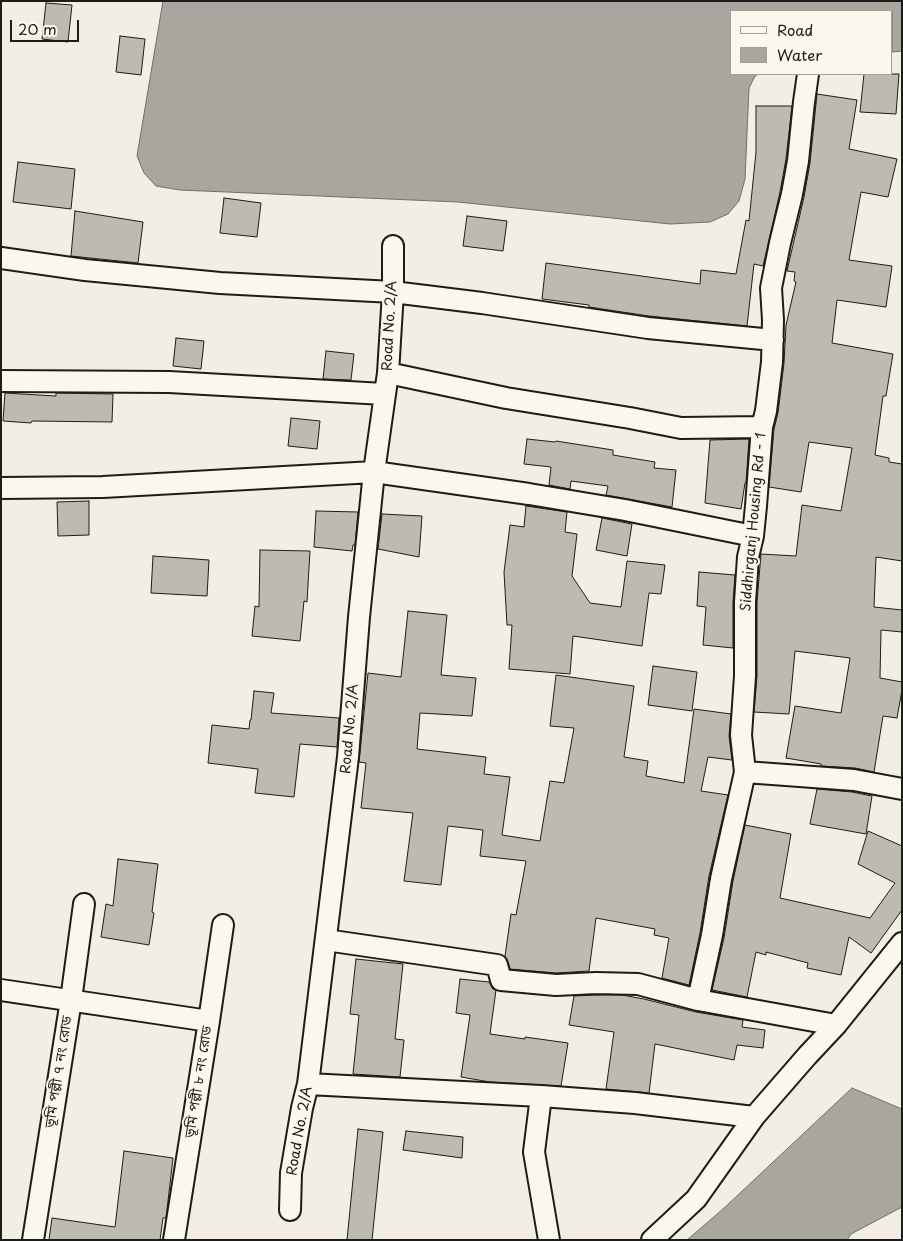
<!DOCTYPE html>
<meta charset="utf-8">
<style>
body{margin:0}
#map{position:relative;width:903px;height:1241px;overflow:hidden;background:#f2eee4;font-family:"Playpen Sans",sans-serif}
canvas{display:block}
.frame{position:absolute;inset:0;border:2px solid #1c1c1c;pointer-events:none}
.legend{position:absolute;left:730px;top:10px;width:162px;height:65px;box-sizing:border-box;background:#fbf7ec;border:1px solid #a29f99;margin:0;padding:6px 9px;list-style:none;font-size:15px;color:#1c1c1c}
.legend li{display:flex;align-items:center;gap:10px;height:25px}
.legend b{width:25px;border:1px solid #a29f99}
.scale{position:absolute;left:10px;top:20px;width:69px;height:22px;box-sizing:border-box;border:2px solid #1c1c1c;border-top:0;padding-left:6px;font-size:15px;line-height:18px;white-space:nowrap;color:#1c1c1c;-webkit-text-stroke:4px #fbf7ec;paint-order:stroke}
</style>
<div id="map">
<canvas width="903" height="1241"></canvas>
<div class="frame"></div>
<ul class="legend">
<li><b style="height:6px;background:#fbf7ec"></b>Road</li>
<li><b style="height:14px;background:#a9a6a0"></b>Water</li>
</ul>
<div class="scale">20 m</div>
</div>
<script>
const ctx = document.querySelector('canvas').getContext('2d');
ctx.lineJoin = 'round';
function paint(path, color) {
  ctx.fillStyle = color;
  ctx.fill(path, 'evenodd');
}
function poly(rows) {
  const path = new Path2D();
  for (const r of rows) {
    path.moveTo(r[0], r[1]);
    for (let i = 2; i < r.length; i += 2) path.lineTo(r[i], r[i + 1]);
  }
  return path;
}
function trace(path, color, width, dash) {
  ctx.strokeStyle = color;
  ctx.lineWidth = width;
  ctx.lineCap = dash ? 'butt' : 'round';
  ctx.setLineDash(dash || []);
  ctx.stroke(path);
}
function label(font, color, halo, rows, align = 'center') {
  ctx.font = font + ' "Playpen Sans","Noto Sans Bengali",sans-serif';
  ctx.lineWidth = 4;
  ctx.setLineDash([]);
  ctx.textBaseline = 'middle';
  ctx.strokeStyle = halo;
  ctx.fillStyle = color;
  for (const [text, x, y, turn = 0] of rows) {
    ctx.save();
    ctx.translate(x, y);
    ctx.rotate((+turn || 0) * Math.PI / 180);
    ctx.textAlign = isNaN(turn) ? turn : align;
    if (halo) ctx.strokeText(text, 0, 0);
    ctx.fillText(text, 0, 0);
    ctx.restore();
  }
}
const water = poly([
 [163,1,902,1,902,51,892,52,892,11,732,11,732,74,758,74,755,76,749,88,745,179,739,201,728,214,710,222,670,224,458,202,180,190,156,186,144,173,137,156,163,1],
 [852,1088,902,1109,902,1207,851,1234,847,1240,687,1240,723,1209,852,1088]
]);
paint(water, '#a9a6a0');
trace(water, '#716f6b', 1);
const building = poly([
 [46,3,72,5,68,42,42,39,46,3],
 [120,36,145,39,141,75,116,72,120,36],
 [864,74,899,74,896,114,860,112,864,74],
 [817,94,857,100,849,149,897,159,888,197,861,192,849,260,892,266,886,307,837,300,832,343,893,354,886,396,883,396,875,455,889,458,889,462,902,464,902,561,876,557,874,607,902,610,902,632,881,630,880,678,902,682,902,690,897,718,883,716,874,772,855,768,821,766,821,764,786,758,795,706,841,713,850,658,795,651,789,714,754,712,757,676,757,602,761,554,796,556,802,505,841,511,852,448,809,442,801,492,769,487,774,429,778,413,784,363,786,325,796,282,794,281,795,272,787,271,804,197,810,163,817,94],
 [756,106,792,106,786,159,780,192,763,266,754,264,747,326,649,316,589,307,589,305,542,299,546,263,700,284,701,270,736,274,746,220,749,221,756,152,756,106],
 [18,162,75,169,71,209,13,202,18,162],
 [224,198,261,203,257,237,220,233,224,198],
 [75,211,143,222,138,263,71,256,75,211],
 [467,216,507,221,503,251,463,246,467,216],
 [176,338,204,341,201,369,173,366,176,338],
 [326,351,354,354,351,380,323,379,326,351],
 [5,393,56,396,56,393,113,394,112,422,32,421,31,423,3,421,5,393],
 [291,418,320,421,317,449,288,446,291,418],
 [527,439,555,442,556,441,613,450,613,455,655,462,654,468,676,470,672,507,606,495,608,486,571,481,570,489,549,485,551,467,524,464,527,439],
 [749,439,746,483,745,483,741,509,705,503,710,440,749,439],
 [89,501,89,535,58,536,57,502,89,501],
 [526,506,567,512,565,532,577,534,572,576,590,603,621,607,627,561,665,565,661,594,649,593,642,646,573,636,570,674,509,669,512,625,507,625,504,572,510,525,524,527,526,506],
 [316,511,358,512,355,545,353,545,352,551,314,547,316,511],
 [382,514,422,516,419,557,378,549,382,514],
 [602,518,632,524,627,556,596,550,602,518],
 [260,550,310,551,307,602,304,601,300,641,252,636,255,606,259,607,260,550],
 [153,556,209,560,207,596,151,593,153,556],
 [699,572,735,575,733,602,733,648,703,645,706,607,697,606,699,572],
 [408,611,447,615,441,675,476,678,472,716,420,713,417,749,486,757,484,774,510,777,502,835,540,841,550,781,564,783,574,728,550,726,556,675,634,686,624,757,648,761,646,776,684,783,694,709,731,714,729,736,732,760,708,757,701,791,728,795,709,876,700,933,689,985,662,978,669,938,654,935,655,929,596,918,589,971,556,973,510,969,508,962,505,956,511,914,516,915,526,861,480,856,483,830,448,826,441,885,404,881,413,813,361,808,366,763,359,762,368,673,401,677,408,611],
 [653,666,697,672,692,711,648,705,653,666],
 [254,691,274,693,271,713,339,718,337,747,300,744,294,797,255,793,258,769,208,763,212,725,249,729,250,720,251,720,254,691],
 [817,789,852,792,872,796,866,834,810,824,817,789],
 [745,825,791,834,780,898,870,918,895,883,858,864,868,831,902,846,902,910,871,953,849,937,841,975,807,968,808,963,766,952,766,955,756,952,747,997,712,990,724,938,733,881,745,825],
 [118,859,158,864,152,912,154,913,149,945,101,937,106,904,113,906,118,859],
 [356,959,403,964,395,1039,404,1040,400,1077,353,1074,359,1015,350,1014,356,959],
 [460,979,489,982,493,989,496,990,490,1034,525,1039,525,1037,568,1043,561,1086,490,1082,461,1077,470,1015,456,1013,460,979],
 [596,995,622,995,644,999,696,1012,743,1020,742,1027,765,1030,763,1048,737,1045,734,1060,655,1044,649,1093,606,1089,614,1032,569,1025,574,996,596,995],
 [358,1129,383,1132,372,1240,347,1240,358,1129],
 [406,1131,463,1137,462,1158,403,1150,406,1131],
 [124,1151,173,1158,166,1218,163,1218,160,1240,49,1240,52,1218,115,1227,124,1151]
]);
paint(building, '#bdbab1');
trace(building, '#1c1c1c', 1);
const minor = poly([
 [1,258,85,270,220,283,393,292,482,303,648,328,773,340],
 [388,373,506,398,630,418,681,428,762,427],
 [1,381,169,382,384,394],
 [1,488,103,487,374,472,529,494,625,510,753,536],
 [745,772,854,780,902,789],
 [326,940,497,965,501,980,556,985,596,983,638,984,698,1000,836,1025],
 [1,990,209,1021],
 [698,1000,712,935,721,879,745,772,741,735,745,676,745,602,748,557,753,536,756,506,762,427,766,411,772,362,773,320,771,288,780,243,792,194,798,161,804,102,808,74],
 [308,1084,541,1096,534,1152,549,1240],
 [541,1096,635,1103,754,1117],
 [290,1210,291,1173,302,1108,308,1084,348,757,359,617,374,472,388,373,393,292,393,246],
 [33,1240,71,1000,84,904],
 [174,1240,209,1021,223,925],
 [652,1240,696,1199,754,1117,807,1056,836,1025,902,943]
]);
trace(minor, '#1c1c1c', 24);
trace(minor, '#fbf7ec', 20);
label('14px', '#1c1c1c', '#fbf7ec', [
 ["Road No. 2/A",390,326,-87],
 ["Siddhirganj Housing Rd - 1",754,522,-85],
 ["Road No. 2/A",350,729,-85],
 ["ভূমি পল্লী ৭ নং রোড",59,1072,-81],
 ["ভূমি পল্লী ৮ নং রোড",199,1082,-81],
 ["Road No. 2/A",300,1131,-80]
]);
</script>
